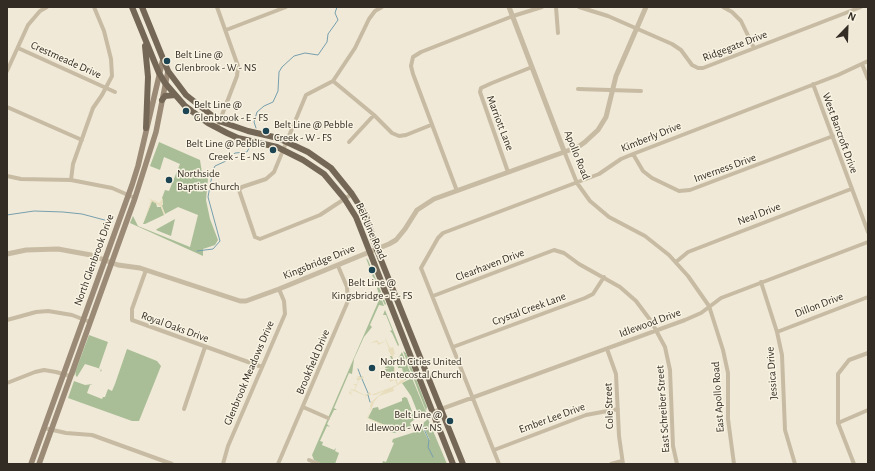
<!DOCTYPE html>
<style>
body{margin:0}
#map{position:relative;width:875px;height:471px;overflow:hidden;background:#f0e9d7;font-family:"Alegreya Sans",sans-serif}
canvas{display:block}
.frame{position:absolute;inset:0;border:8px solid #332c25;pointer-events:none}
.north{position:absolute;left:827px;top:8px;width:40px;height:40px;-webkit-text-stroke:3px #f8f3e2;paint-order:stroke;rotate:23deg;font-size:11px;font-weight:700;line-height:16px;text-align:center;color:#332c25}
.north::after{content:'';display:block;margin:auto;width:14px;height:18px;background:#332c25;clip-path:polygon(50% 0,100% 100%,50% 72%,0 100%)}
</style>
<div id="map">
<canvas width="875" height="471"></canvas>
<div class="frame"></div>
<div class="north">N</div>
</div>
<script>
const ctx = document.querySelector('canvas').getContext('2d');
ctx.lineJoin = 'round';
function paint(path, color) {
  ctx.fillStyle = color;
  ctx.fill(path, 'evenodd');
}
function poly(rows) {
  const path = new Path2D();
  for (const r of rows) {
    path.moveTo(r[0], r[1]);
    for (let i = 2; i < r.length; i += 2) path.lineTo(r[i], r[i + 1]);
  }
  return path;
}
function trace(path, color, width, dash) {
  ctx.strokeStyle = color;
  ctx.lineWidth = width;
  ctx.lineCap = dash ? 'butt' : 'round';
  ctx.setLineDash(dash || []);
  ctx.stroke(path);
}
function label(font, color, halo, rows, align = 'center') {
  ctx.font = font + ' "Alegreya Sans",sans-serif';
  ctx.lineWidth = 3;
  ctx.setLineDash([]);
  ctx.textBaseline = 'middle';
  ctx.strokeStyle = halo;
  ctx.fillStyle = color;
  for (const [text, x, y, turn = 0] of rows) {
    ctx.save();
    ctx.translate(x, y);
    ctx.rotate((+turn || 0) * Math.PI / 180);
    ctx.textAlign = isNaN(turn) ? turn : align;
    if (halo) ctx.strokeText(text, 0, 0);
    ctx.fillText(text, 0, 0);
    ctx.restore();
  }
}
paint(poly([
 [159,142,200,160,202,173,208,178,206,200,210,219,218,240,215,245,203,249,203,256,130,223,133,216,138,226,190,247,198,215,178,207,165,214,162,206,163,204,162,198,165,190,169,191,180,164,164,157,160,170,150,166],
 [152,201,156,203,157,207,161,207,164,215,145,224,143,224],
 [175,219,171,236,156,230,157,229],
 [366,258,368,260,386,304,385,305,380,295,384,306,379,305,370,325,372,327,364,337,354,359,352,374,349,373,334,408,337,410,334,410,327,424,330,427,327,426,320,441,323,442,322,445,334,450,336,448,335,451,339,453,335,464,322,464,314,460,312,455,379,300,378,291],
 [385,310,399,345,398,346,392,333,390,331,392,330,386,315,383,315],
 [88,335,76,370,89,335,108,342,99,368,102,370,100,372,101,369,85,364,77,377,76,376,76,371,75,376,74,374],
 [127,349,157,361,161,366,139,421,132,421,68,398,74,381,85,385,93,384,90,385,87,393,102,399,103,397,105,397,108,389,112,391,115,384],
 [403,351,406,353,427,407,426,411],
 [402,352,412,377,405,380,402,368,398,368,399,359,403,359,399,357],
 [390,356,392,356,394,360,394,376,389,378,385,369,390,368,385,368,389,360,391,358],
 [412,378,426,412,423,413,417,411,411,396,402,383],
 [405,397,407,398,415,419,410,423,412,428,394,433,390,432,391,428,368,418,373,408,378,407,379,410,402,401,402,398],
 [428,419,447,464,382,464,383,461,386,462,394,443,392,442,393,439,415,432,421,426,428,439,430,440,422,424]
]), '#a9be97');
paint(poly([
 [147,198,156,201,159,203,163,198,162,206,165,214,164,215,161,207,152,201,143,224,151,200],
 [385,337,390,348,393,347,395,353,393,356,397,382,398,384,401,380,404,379,405,381,393,388,394,391,379,396,374,402,368,418,392,428,388,431,388,428,385,427,384,429,384,426,382,425,379,427,380,424,378,423,375,426,377,423,367,418,371,410,368,408,371,409,370,406,371,402,384,391,375,395,367,395,365,400,366,396,354,391,350,390,352,395,349,393,351,389,354,390,356,386,353,384,357,384,358,381,356,378,359,378,357,376,363,376,364,378,359,380,355,390,365,395,370,392,371,395,397,385,395,380,390,382,389,378,394,376,394,360,388,350,389,349,386,341,378,345,377,342,370,343,377,340,379,343,386,341]
]), '#e8debd');
trace(poly([
 [256,128,254,122,257,112,264,106,273,102,278,91,279,72,282,67,294,56,305,53,318,55,327,42,328,34,338,20,335,13,337,7],
 [7,215,34,211,63,212,82,214,112,222],
 [197,251,213,249,220,241,208,197,213,170,215,166,226,161,235,153,247,152,250,146],
 [399,358,401,358],
 [358,369,361,377],
 [362,379,368,393],
 [368,395,370,402],
 [422,425,429,440,428,447,433,457]
]), '#769fad', 1);
trace(poly([
 [556,7,558,33],
 [579,7,608,16,672,44,681,50,692,65,698,68,703,68,861,7],
 [723,7,732,12,741,21,754,48],
 [226,30,286,7],
 [18,48,115,92],
 [862,64,868,79],
 [7,71,28,25,40,11,47,7],
 [333,81,374,115,392,133,399,136,406,135,431,125],
 [813,84,868,232],
 [578,89,641,91],
 [7,107,82,140],
 [217,128,237,76,238,66,217,7],
 [349,142,374,115],
 [564,151,577,183,590,201,609,217,645,236,669,255,688,276,709,306,723,350,728,373,728,419,734,464],
 [633,154,643,171,652,178,679,191,690,190,833,136],
 [508,172,480,92,481,88,492,83,532,67],
 [7,176,21,179,71,180,112,188,135,198],
 [71,180,73,164,93,108,102,95,112,76,111,59,104,31,94,7],
 [457,191,413,74,411,66,413,57,421,52,513,16,542,7],
 [352,194,320,215,260,239,255,237,239,190,242,187,266,179,274,172,306,95,333,81,355,48,369,19,375,11,382,7],
 [676,262,688,252,851,189],
 [146,270,132,309,132,320,262,367],
 [761,282,777,332,782,355,785,430,795,464],
 [433,296,554,250,564,253,579,264,620,287,636,301,651,321,665,347,670,370,673,446,677,464],
 [7,320,36,312,48,311,72,315,90,322],
 [777,332,868,297],
 [453,347,585,298,593,294,604,277],
 [607,349,616,374,619,436,623,464],
 [7,383,35,372,44,370,56,372,70,376],
 [303,407,328,418],
 [184,409,205,347],
 [433,412,685,320,701,313,721,298,868,242],
 [838,423,868,410],
 [44,428,66,433,92,435,172,464],
 [494,450,586,415,618,409],
 [309,460,319,464],
 [223,464,228,446,285,314,284,301,279,289],
 [278,464,348,301,347,287,338,266],
 [499,464,421,268,438,238,443,233,599,174,621,159,633,154,838,75,868,61],
 [611,464,622,461],
 [854,464,838,423,838,374,849,360,868,353]
]), '#c8bba3', 4);
trace(poly([
 [509,7,564,151],
 [7,254,26,250,58,249,91,255,118,265,140,268,240,301,246,301,279,289,389,244,396,240,405,229,417,210,434,199,578,147,585,142,598,130,606,117,616,76,646,7]
]), '#c8bba3', 5);
trace(poly([
 [31,464,132,185,138,166,163,59],
 [39,464,135,198,156,132,168,71]
]), '#9b8a75', 5.5);
trace(poly([
 [132,7,159,73,165,83,185,106,208,123,227,133,238,138,277,147,303,160,324,174,344,198,356,217,453,464],
 [142,7,168,71,186,95,219,121,248,131,278,138,308,152,331,168,352,194,366,216,377,250,463,464],
 [145,46,148,77,146,128],
 [162,100,165,96,175,95]
]), '#756756', 6);
for (const [x, y, r, color] of [
 [167,61,4,"#1c4453"],
 [186,111,4,"#1c4453"],
 [266,131,4,"#1c4453"],
 [273,150,4,"#1c4453"],
 [169,180,4,"#1c4453"],
 [372,270,4,"#1c4453"],
 [372,368,4,"#1c4453"],
 [450,421,4,"#1c4453"]
]) {
  const dot = new Path2D();
  dot.arc(x, y, r, 0, 2 * Math.PI);
  ctx.fillStyle = color;
  ctx.fill(dot);
  trace(dot, '#f8f3e2', 1.5);
}
label('11px', '#332c25', '#f8f3e2', [
 ["Ridgegate Drive",735,46,-21],
 ["Crestmeade Drive",66,60,24],
 ["Marriott Lane",500,123,69],
 ["West Bancroft Drive",840,133,70],
 ["Kimberly Drive",651,137,-22],
 ["Apollo Road",577,155,68],
 ["Inverness Drive",725,168,-20],
 ["Neal Drive",759,214,-21],
 ["Belt Line Road",371,231,66],
 ["North Glenbrook Drive",94,260,-70],
 ["Kingsbridge Drive",319,262,-22],
 ["Clearhaven Drive",490,265,-21],
 ["Dillon Drive",819,305,-21],
 ["Crystal Creek Lane",529,309,-20],
 ["Idlewood Drive",650,323,-20],
 ["Royal Oaks Drive",175,327,20],
 ["Brookfield Drive",313,362,-67],
 ["Glenbrook Meadows Drive",249,373,-67],
 ["Jessica Drive",772,373,-94],
 ["East Apollo Road",718,397,-94],
 ["Cole Street",609,406,-92],
 ["East Schreiber Street",663,409,-94],
 ["Ember Lee Drive",552,418,-20]
]);
label('11px', '#332c25', '#f8f3e2', [
 ["Belt Line @",175,55],
 ["Glenbrook - W - NS",175,68],
 ["Belt Line @",194,105],
 ["Glenbrook - E - FS",194,118],
 ["Belt Line @ Pebble",274,125],
 ["Creek - W - FS",274,138],
 ["Belt Line @ Pebble",265,144,"right"],
 ["Creek - E - NS",265,157,"right"],
 ["Northside",177,174],
 ["Baptist Church",177,187],
 ["Belt Line @",372,283,"center"],
 ["Kingsbridge - E - FS",372,296,"center"],
 ["North Cities United",380,362],
 ["Pentecostal Church",380,375],
 ["Belt Line @",442,415,"right"],
 ["Idlewood - W - NS",442,428,"right"]
], 'left');
</script>
